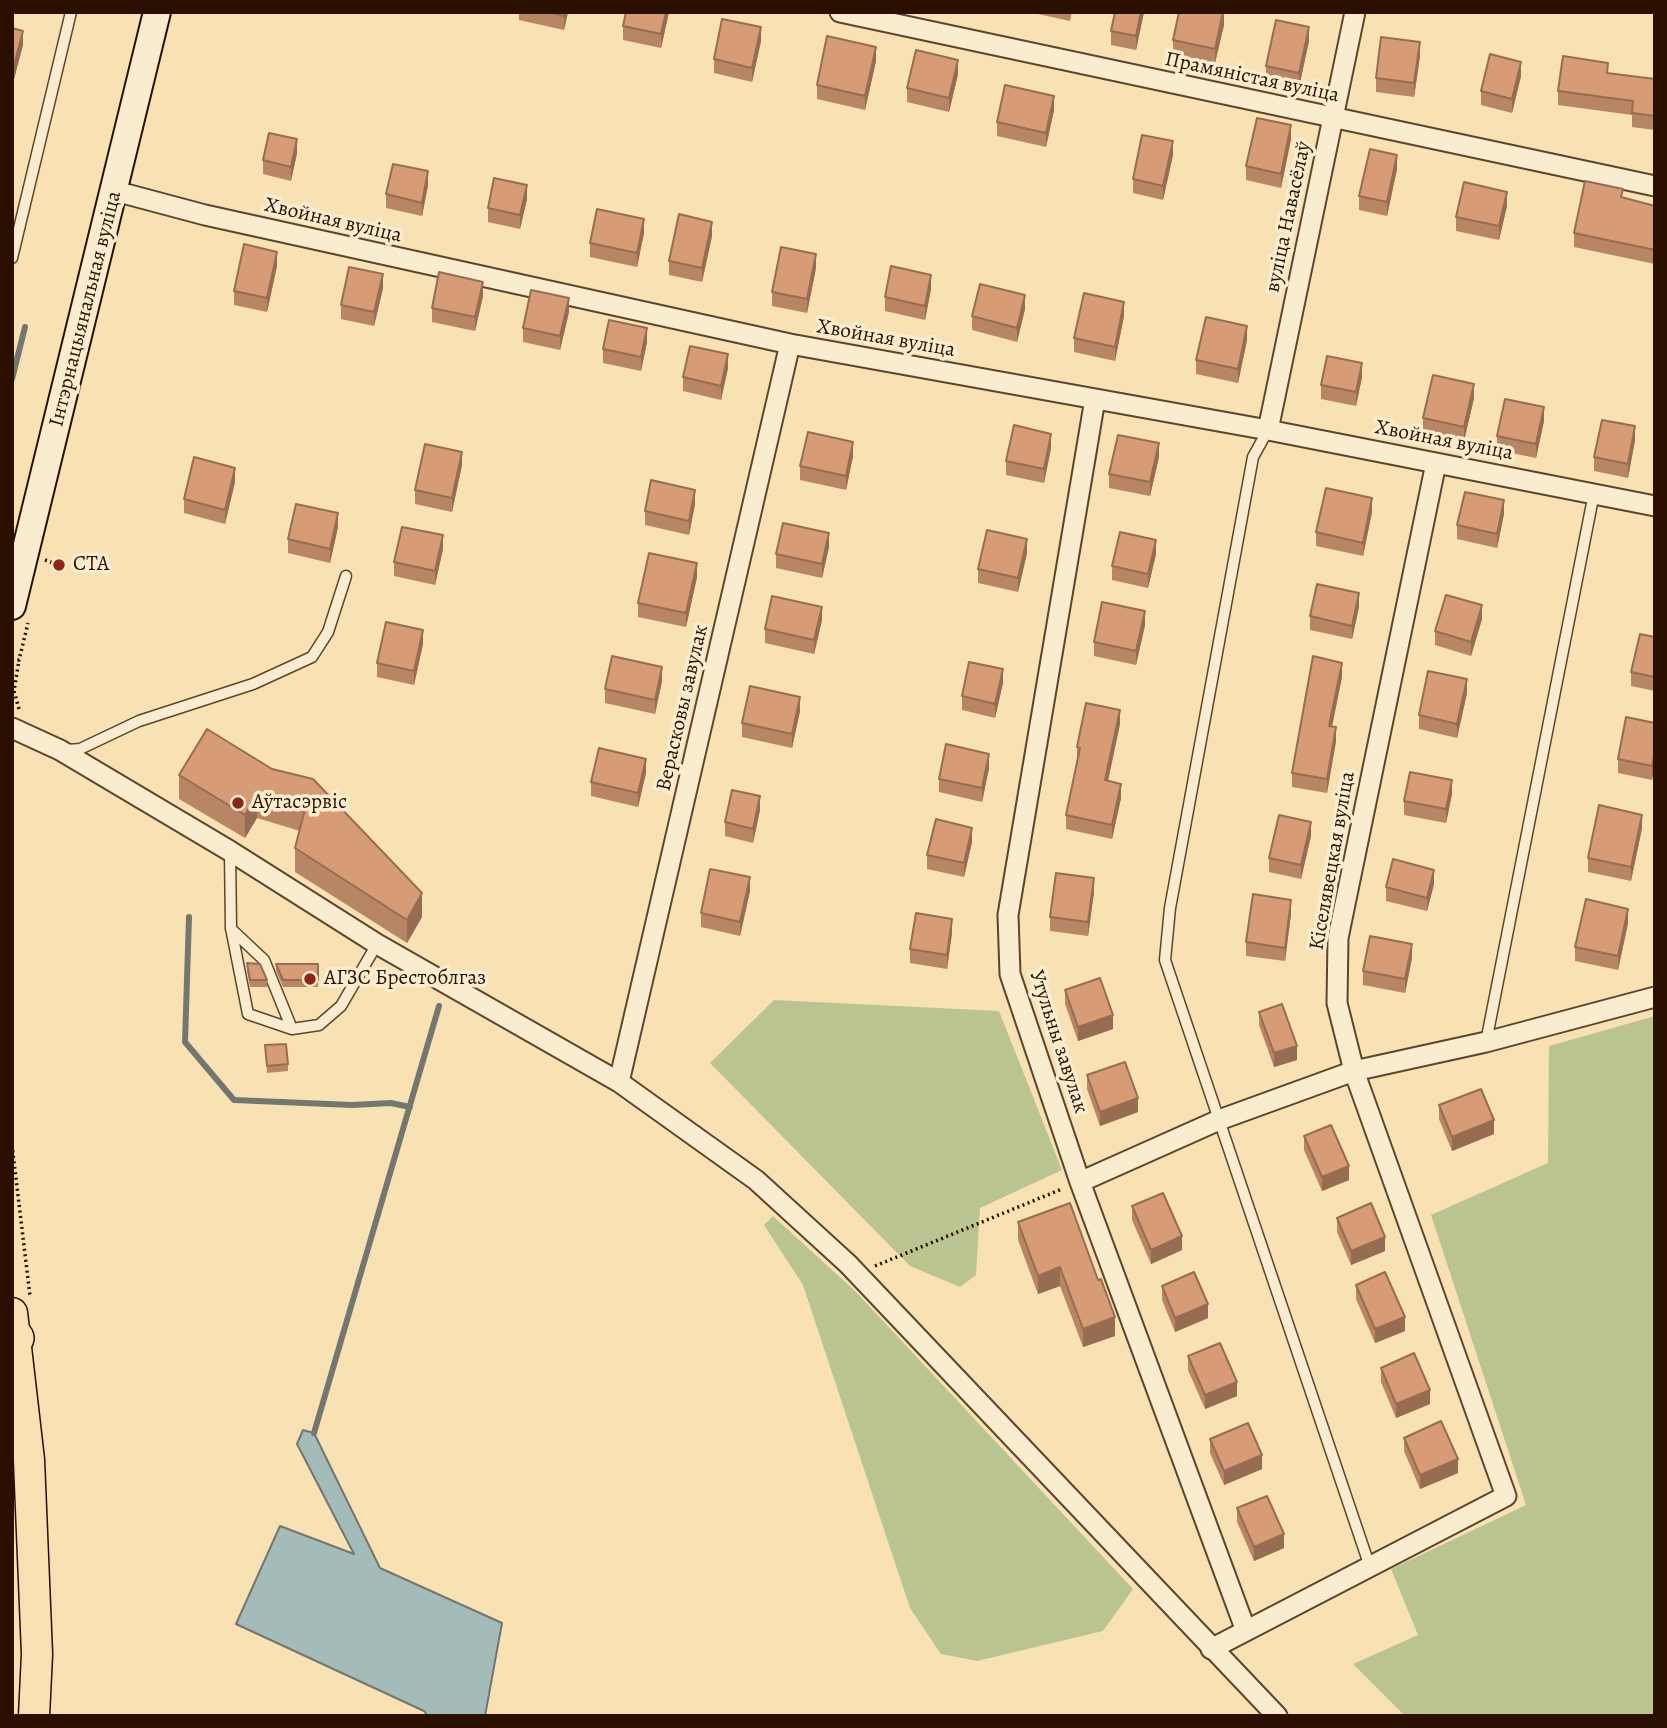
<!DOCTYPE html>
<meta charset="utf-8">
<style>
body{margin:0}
#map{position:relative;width:1667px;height:1728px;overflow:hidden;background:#f8e2b4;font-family:Alegreya,serif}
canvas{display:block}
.frame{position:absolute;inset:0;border:14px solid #2b1000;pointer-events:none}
</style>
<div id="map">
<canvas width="1667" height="1728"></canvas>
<div class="frame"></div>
</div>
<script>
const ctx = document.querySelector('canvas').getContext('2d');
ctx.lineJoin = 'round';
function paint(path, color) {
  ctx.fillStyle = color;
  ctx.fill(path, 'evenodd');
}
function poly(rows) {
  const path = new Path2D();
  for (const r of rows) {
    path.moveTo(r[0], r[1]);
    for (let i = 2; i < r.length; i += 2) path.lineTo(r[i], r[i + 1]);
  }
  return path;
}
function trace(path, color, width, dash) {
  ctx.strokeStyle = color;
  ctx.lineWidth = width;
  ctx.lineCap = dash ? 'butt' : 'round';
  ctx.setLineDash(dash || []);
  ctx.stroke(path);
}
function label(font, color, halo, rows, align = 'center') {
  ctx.font = font + ' Alegreya,serif';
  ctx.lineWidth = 7;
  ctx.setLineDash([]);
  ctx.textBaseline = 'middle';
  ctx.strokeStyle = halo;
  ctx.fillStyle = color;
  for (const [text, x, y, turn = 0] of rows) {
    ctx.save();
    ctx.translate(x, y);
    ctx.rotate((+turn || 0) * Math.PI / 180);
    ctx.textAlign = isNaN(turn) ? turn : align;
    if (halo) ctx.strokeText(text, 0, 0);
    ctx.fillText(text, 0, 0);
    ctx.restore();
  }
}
paint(poly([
 [774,1000,999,1011,1062,1170,980,1208,976,1275,960,1287,910,1266,710,1063],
 [1655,1016,1655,1716,1405,1716,1353,1664,1418,1635,1391,1569,1526,1505,1431,1215,1548,1163,1549,1046],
 [773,1216,856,1292,1133,1589,1103,1631,977,1661,941,1654,910,1608,803,1285,764,1225]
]), '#bac490');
const water = poly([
 [303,1430,314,1433,380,1568,502,1623,485,1716,428,1716,424,1711,236,1624,280,1526,354,1554,297,1444,303,1430]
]);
paint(water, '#a3bbb9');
trace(water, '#73776f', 2);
trace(poly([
 [12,379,25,327],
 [189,917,185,1042,234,1100,352,1105,391,1103,410,1107],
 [314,1433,439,1006]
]), '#73776f', 6);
const lane = poly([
 [12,258,71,12],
 [1268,430,1253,457,1170,908,1165,960,1370,1567],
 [67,750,80,749,139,721,253,684,312,657,328,632,346,576],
 [230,852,231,928,248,1014,292,1029,319,1025,341,1006,377,944],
 [231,929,264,960,292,1029],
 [1486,1042,1594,493]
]);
const street = poly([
 [840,12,1655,186],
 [115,191,205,215,790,344,1268,430,1655,506],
 [1095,399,1008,915,1010,974,1080,1182,1246,1631],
 [1268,430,1355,12],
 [12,728,60,750,230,851,377,944,619,1082,756,1180,848,1264,1277,1716],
 [619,1082,790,344],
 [1080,1182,1219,1120,1354,1071,1486,1042,1655,997],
 [1211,1649,1506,1496,1354,1071,1337,1003,1338,938,1436,463]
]);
const secondary = poly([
 [12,606,157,12]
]);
const primary = poly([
 [12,1313,29,1460,37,1654,34,1716]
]);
const highway = poly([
 [12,1333,16,1338]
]);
trace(lane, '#5e442d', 13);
trace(street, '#5e442d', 23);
trace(secondary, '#2b1000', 30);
trace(primary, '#2b1000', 33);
trace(highway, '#2b1000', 38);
trace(poly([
 [45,560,59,565],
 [12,659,19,660,28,623],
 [19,709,14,691,19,660],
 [12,1145,30,1296],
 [875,1266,1062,1189]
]), '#2b1000', 3.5, [2, 3.5]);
trace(lane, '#faecce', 10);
trace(street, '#faecce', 19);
trace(secondary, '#faecce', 26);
trace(primary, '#f8e2b4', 30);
trace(highway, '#f8e2b4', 35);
paint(poly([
 [519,12,568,12,564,30,519,20],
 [626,12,669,12,661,48,623,40,623,26],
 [1038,12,1072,12,1070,21,1038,14],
 [1144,12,1136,50,1111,45,1111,31],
 [1224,25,1215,63,1173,54,1173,40],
 [12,28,23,45,14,79,12,79],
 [761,41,752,82,714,73,714,59],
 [1309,41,1299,87,1266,80,1266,66],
 [1420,56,1414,97,1376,92,1376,78],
 [876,61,865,110,817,99,817,85],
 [1608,73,1655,79,1655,130,1632,127,1632,115,1558,105,1558,91],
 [958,74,949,112,907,102,907,88],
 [1521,76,1512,113,1481,105,1481,91],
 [1054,110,1046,147,997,136,997,122],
 [1291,139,1281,188,1246,180,1246,166],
 [297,153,291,181,263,174,263,160],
 [1173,155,1163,200,1133,193,1133,179],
 [1397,169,1387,216,1359,210,1359,196],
 [428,185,422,216,386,208,386,194],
 [527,199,520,229,488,222,488,208],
 [1507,206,1499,240,1456,231,1456,217],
 [1655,206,1655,264,1574,247,1574,233],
 [644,233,637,267,590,257,590,243],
 [712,236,702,282,669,275,669,261],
 [277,266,267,312,234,305,234,291],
 [816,268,807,313,772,306,772,292],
 [383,288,374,326,341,319,341,305],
 [931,289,925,320,885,311,885,297],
 [483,296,475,331,432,322,432,308],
 [1025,309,1017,342,972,330,972,316],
 [569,312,560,350,523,342,523,328],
 [1124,316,1115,361,1074,352,1074,338],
 [1247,340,1238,383,1196,374,1196,360],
 [647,342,641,371,603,363,603,349],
 [728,368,721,400,683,391,683,377],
 [1362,377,1356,406,1321,399,1321,385],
 [1474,398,1464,441,1423,432,1423,418],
 [1544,421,1536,458,1497,450,1497,436],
 [1635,440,1628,478,1594,471,1594,457],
 [1051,448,1044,483,1006,475,1006,461],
 [853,456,846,490,800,480,800,466],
 [1159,457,1150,496,1109,488,1109,474],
 [462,465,452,512,415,504,415,490],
 [235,482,225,524,184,513,184,499],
 [695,504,689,535,645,525,645,511],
 [1372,512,1363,556,1316,546,1316,532],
 [1504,514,1497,548,1457,539,1457,525],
 [338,527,330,563,288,553,288,539],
 [829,547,822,578,776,568,776,554],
 [443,549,435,585,394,576,394,562],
 [1027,553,1018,592,978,583,978,569],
 [1156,554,1148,588,1112,580,1112,566],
 [697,577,686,627,638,617,638,603],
 [1655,586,1655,609,1653,609,1653,595],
 [1359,607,1352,639,1310,630,1310,616],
 [1482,619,1471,656,1435,645,1435,631],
 [822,620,814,654,765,643,765,629],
 [1145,625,1136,665,1094,656,1094,642],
 [1655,637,1655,691,1631,686,1631,672],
 [423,644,414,685,377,677,377,663],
 [1342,677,1332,727,1336,741,1327,793,1292,787,1292,773],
 [662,681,655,714,605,703,605,689],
 [1003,683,995,718,962,710,962,696],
 [1467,693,1457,738,1419,729,1419,715],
 [800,711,792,748,742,737,742,723],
 [1655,723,1652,780,1618,773,1618,759],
 [1120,724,1108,781,1121,798,1112,839,1066,829,1066,815,1077,761,1077,747],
 [989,768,982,802,939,792,939,779],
 [272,769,422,917,407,943,295,872,295,848,300,831,257,818,245,838,179,799,179,775],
 [646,773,638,807,591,796,591,782],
 [1452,794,1446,823,1404,815,1404,801],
 [760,810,753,843,725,836,725,822],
 [1642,828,1631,881,1588,872,1588,858],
 [1311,836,1301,879,1269,872,1269,858],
 [972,842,964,877,927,869,927,855],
 [1434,884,1427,911,1386,901,1386,887],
 [750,891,740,936,701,927,701,913],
 [1094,892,1088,936,1050,931,1050,917],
 [1291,914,1285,961,1246,956,1246,942],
 [1628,923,1618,970,1575,961,1575,947],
 [952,933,947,969,910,963,910,949],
 [1412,958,1405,993,1363,985,1363,971],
 [247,963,267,980,267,987,250,987,247,970],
 [276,964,318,964,318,987,283,987,276,971],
 [1065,990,1113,1029,1078,1041,1065,1004],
 [1259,1012,1297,1060,1274,1067,1259,1025],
 [265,1045,288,1064,288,1071,267,1073],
 [1087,1075,1138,1112,1100,1126,1087,1089],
 [1439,1105,1494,1134,1452,1151,1439,1119],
 [1304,1136,1349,1180,1322,1191,1304,1150],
 [1070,1203,1115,1336,1083,1347,1060,1286,1038,1294,1018,1240,1018,1222],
 [1132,1206,1182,1250,1151,1264,1132,1220],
 [1337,1218,1385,1251,1351,1265,1337,1232],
 [1356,1285,1405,1331,1375,1343,1356,1299],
 [1162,1286,1208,1318,1175,1332,1162,1300],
 [1188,1356,1237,1396,1205,1409,1188,1370],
 [1381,1368,1430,1404,1396,1418,1381,1382],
 [1404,1438,1458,1473,1420,1489,1404,1451],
 [1210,1439,1262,1469,1224,1485,1210,1453],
 [1237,1508,1284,1548,1254,1561,1237,1522]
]), '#b98665');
paint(poly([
 [565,12,568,12,564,30,564,16],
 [666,12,669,12,661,48,661,34],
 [1141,12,1144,12,1136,50,1136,36],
 [1224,12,1224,25,1215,63,1215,49],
 [761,27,761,41,752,82,752,68],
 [1309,27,1309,41,1299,87,1299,73],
 [23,31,23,45,14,79,14,65],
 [1420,42,1420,56,1414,97,1414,83],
 [876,47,876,61,865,110,865,96],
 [958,60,958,74,949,112,949,98],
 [1521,62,1521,76,1512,113,1512,99],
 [1054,96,1054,110,1046,147,1046,133],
 [1291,125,1291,139,1281,188,1281,174],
 [297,139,297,153,291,181,291,167],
 [1173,141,1173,155,1163,200,1163,186],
 [1397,155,1397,169,1387,216,1387,202],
 [428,171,428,185,422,216,422,203],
 [527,185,527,199,520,229,520,215],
 [1507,192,1507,206,1499,240,1499,226],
 [644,219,644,233,637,267,637,253],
 [712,222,712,236,702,282,702,268],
 [277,252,277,266,267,312,267,298],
 [816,254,816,268,807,313,807,299],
 [383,274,383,288,374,326,374,312],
 [931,275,931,289,925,320,925,306],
 [483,282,483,296,475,331,475,317],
 [1025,295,1025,309,1017,342,1017,328],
 [569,298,569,312,560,350,560,336],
 [1124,302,1124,316,1115,361,1115,347],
 [1247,326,1247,340,1238,383,1238,369],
 [647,328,647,342,641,371,641,357],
 [728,354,728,368,721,400,721,386],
 [1362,363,1362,377,1356,406,1356,392],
 [1474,384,1474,398,1464,441,1464,427],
 [1544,407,1544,421,1536,458,1536,444],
 [1635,426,1635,440,1628,478,1628,464],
 [1051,434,1051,448,1044,483,1044,469],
 [853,442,853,456,846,490,846,476],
 [1159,443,1159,457,1150,496,1150,482],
 [462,452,462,465,452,512,452,498],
 [235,468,235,482,225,524,225,510],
 [695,490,695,504,689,535,689,521],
 [1372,498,1372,512,1363,556,1363,543],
 [1504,500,1504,514,1497,548,1497,534],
 [338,513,338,527,330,563,330,549],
 [829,533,829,547,822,578,822,564],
 [443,535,443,549,435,585,435,571],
 [1027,539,1027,553,1018,592,1018,578],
 [1156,540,1156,554,1148,588,1148,574],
 [697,563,697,577,686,627,686,613],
 [1359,593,1359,607,1352,639,1352,626],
 [1482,605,1482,619,1471,656,1471,642],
 [822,607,822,620,814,654,814,640],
 [1145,611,1145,625,1136,665,1136,651],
 [423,630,423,644,414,685,414,671],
 [1342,663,1342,677,1329,740,1329,726],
 [662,667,662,681,655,714,655,700],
 [1003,669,1003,683,995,718,995,704],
 [1467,679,1467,693,1457,738,1457,724],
 [800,697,800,711,792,748,792,734],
 [1120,710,1120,724,1105,794,1105,780],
 [1336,727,1336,741,1327,793,1327,779],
 [1655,752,1655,766,1652,780,1652,766],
 [989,754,989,768,982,802,982,788],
 [646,759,646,773,638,807,638,793],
 [1452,780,1452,794,1446,823,1446,809],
 [1121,784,1121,798,1112,839,1112,825],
 [257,794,257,818,245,838,245,815],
 [760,796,760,810,753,843,753,829],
 [1642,815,1642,828,1631,881,1631,867],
 [1311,822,1311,836,1301,879,1301,865],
 [972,828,972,842,964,877,964,863],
 [1434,870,1434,884,1427,911,1427,898],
 [750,877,750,891,740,936,740,922],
 [1094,878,1094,892,1088,936,1088,922],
 [422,893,422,917,407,943,407,920],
 [1291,900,1291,914,1285,961,1285,948],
 [1628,909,1628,923,1618,970,1618,956],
 [952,919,952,933,947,969,947,955],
 [1412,944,1412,958,1405,993,1405,979],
 [1113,1015,1113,1029,1078,1041,1078,1027],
 [1297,1046,1297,1060,1274,1067,1274,1053],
 [1138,1098,1138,1112,1100,1126,1100,1112],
 [1494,1120,1494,1134,1452,1151,1452,1137],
 [1349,1166,1349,1180,1322,1191,1322,1177],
 [1182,1236,1182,1250,1151,1264,1151,1250],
 [1385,1237,1385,1251,1351,1265,1351,1251],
 [1060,1267,1060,1286,1038,1294,1038,1276],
 [1208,1304,1208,1318,1175,1332,1175,1318],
 [1115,1317,1115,1336,1083,1347,1083,1329],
 [1405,1317,1405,1331,1375,1343,1375,1329],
 [1237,1382,1237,1396,1205,1409,1205,1395],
 [1430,1390,1430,1404,1396,1418,1396,1404],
 [1262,1455,1262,1469,1224,1485,1224,1471],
 [1458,1459,1458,1473,1420,1489,1420,1475],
 [1284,1534,1284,1548,1254,1561,1254,1547]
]), '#966d53');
const building = poly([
 [548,12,565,12,564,16,548,12],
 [626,12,666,12,661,34,623,26,626,12],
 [1115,12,1141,12,1136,36,1111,31,1115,12],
 [1179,12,1223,12,1215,49,1173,40,1179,12],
 [722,19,761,27,752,68,714,59,722,19],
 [1276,20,1309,27,1299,73,1266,66,1276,20],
 [12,28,23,31,14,65,12,65,12,28],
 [827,36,876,47,865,96,817,85,827,36],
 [1381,37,1420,42,1414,83,1376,78,1381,37],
 [916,50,958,60,949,98,907,88,916,50],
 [1490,54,1521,62,1512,99,1481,91,1490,54],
 [1563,56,1608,63,1607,73,1655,79,1655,116,1632,113,1633,101,1558,91,1563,56],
 [1005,85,1054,96,1046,133,997,122,1005,85],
 [1257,118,1291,125,1281,174,1246,166,1257,118],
 [269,133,297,139,291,167,263,160,269,133],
 [1142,135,1173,141,1163,186,1133,179,1142,135],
 [1370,149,1397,155,1387,202,1359,196,1370,149],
 [393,164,428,171,422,203,386,194,393,164],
 [494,178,527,185,520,215,488,208,494,178],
 [1585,181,1623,189,1621,197,1655,206,1655,250,1574,233,1585,181],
 [1464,182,1507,192,1499,226,1456,217,1464,182],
 [597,209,644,219,637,253,590,243,597,209],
 [679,214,712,222,702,268,669,261,679,214],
 [244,244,277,252,267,298,234,291,244,244],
 [781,247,816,254,807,299,772,292,781,247],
 [891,266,931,275,925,306,885,297,891,266],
 [349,267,383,274,374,312,341,305,349,267],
 [439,272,483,282,475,317,432,308,439,272],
 [980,284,1025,295,1017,328,972,316,980,284],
 [531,290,569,298,560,336,523,328,531,290],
 [1084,293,1124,302,1115,347,1074,338,1084,293],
 [1206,317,1247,326,1238,369,1196,360,1206,317],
 [609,320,647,328,641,357,603,349,609,320],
 [690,346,728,354,721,386,683,377,690,346],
 [1327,356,1362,363,1356,392,1321,385,1327,356],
 [1433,375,1474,384,1464,427,1423,418,1433,375],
 [1505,399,1544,407,1536,444,1497,436,1505,399],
 [1602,420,1635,426,1628,464,1594,457,1602,420],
 [1014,425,1051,434,1044,469,1006,461,1014,425],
 [808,432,853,442,846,476,800,466,808,432],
 [1118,435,1159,443,1150,482,1109,474,1118,435],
 [425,444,462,452,452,498,415,490,425,444],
 [194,457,235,468,225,510,184,499,194,457],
 [651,480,695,490,689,521,645,511,651,480],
 [1326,488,1372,498,1363,543,1316,532,1326,488],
 [1465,492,1504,500,1497,534,1457,525,1465,492],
 [296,504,338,513,330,549,288,539,296,504],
 [783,523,829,533,822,564,776,554,783,523],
 [402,527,443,535,435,571,394,562,402,527],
 [987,530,1027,539,1018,578,978,569,987,530],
 [1120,532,1156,540,1148,574,1112,566,1120,532],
 [649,553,697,563,686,613,638,603,649,553],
 [1317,584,1359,593,1352,626,1310,616,1317,584],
 [1446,595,1482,605,1471,642,1435,631,1446,595],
 [772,596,822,607,814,640,765,629,772,596],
 [1102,602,1145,611,1136,651,1094,642,1102,602],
 [386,622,423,630,414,671,377,663,386,622],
 [1640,634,1655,637,1655,677,1631,672,1640,634],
 [612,656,662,667,655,700,605,689,612,656],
 [1313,656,1342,663,1329,726,1336,727,1327,779,1292,773,1313,656],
 [969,662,1003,669,995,704,962,696,969,662],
 [1428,671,1467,679,1457,724,1419,715,1428,671],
 [750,686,800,697,792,734,742,723,750,686],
 [1086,703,1120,710,1105,780,1121,784,1112,825,1066,815,1080,748,1077,747,1086,703],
 [1626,717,1655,723,1655,752,1652,766,1618,759,1626,717],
 [207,729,272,769,313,779,422,893,407,920,295,848,305,809,257,794,245,815,179,775,207,729],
 [946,744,989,754,982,788,939,779,946,744],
 [599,748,646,759,638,793,591,782,599,748],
 [1410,772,1452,780,1446,809,1404,801,1410,772],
 [732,790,760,796,753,829,725,822,732,790],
 [1599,805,1642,815,1631,867,1588,858,1599,805],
 [1279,815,1311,822,1301,865,1269,858,1279,815],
 [936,819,972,828,964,863,927,855,936,819],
 [1393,859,1434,870,1427,898,1386,887,1393,859],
 [710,869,750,877,740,922,701,913,710,869],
 [1056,873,1094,878,1088,922,1050,917,1056,873],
 [1253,894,1291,900,1285,948,1246,942,1253,894],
 [1586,899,1628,909,1618,956,1575,947,1586,899],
 [916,913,952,919,947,955,910,949,916,913],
 [1370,936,1412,944,1405,979,1363,971,1370,936],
 [247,963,260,964,267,980,250,980,247,963],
 [276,964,318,964,318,980,283,980,276,964],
 [1100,978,1113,1015,1078,1027,1065,990,1100,978],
 [1282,1004,1297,1046,1274,1053,1259,1012,1282,1004],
 [286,1044,288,1064,267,1066,265,1045,286,1044],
 [1125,1062,1138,1098,1100,1112,1087,1075,1125,1062],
 [1481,1089,1494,1120,1452,1137,1439,1105,1481,1089],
 [1331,1125,1349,1166,1322,1177,1304,1136,1331,1125],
 [1163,1193,1182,1236,1151,1250,1132,1206,1163,1193],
 [1070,1203,1098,1280,1101,1279,1115,1317,1083,1329,1060,1267,1038,1276,1018,1222,1070,1203],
 [1371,1203,1385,1237,1351,1251,1337,1218,1371,1203],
 [1194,1272,1208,1304,1175,1318,1162,1286,1194,1272],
 [1385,1272,1405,1317,1375,1329,1356,1285,1385,1272],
 [1220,1343,1237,1382,1205,1395,1188,1356,1220,1343],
 [1414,1353,1430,1390,1396,1404,1381,1368,1414,1353],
 [1441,1421,1458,1459,1420,1475,1404,1438,1441,1421],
 [1248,1423,1262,1455,1224,1471,1210,1439,1248,1423],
 [1267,1496,1284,1534,1254,1547,1237,1508,1267,1496]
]);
paint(building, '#d79c76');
trace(building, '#966d53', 2);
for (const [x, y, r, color] of [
 [59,565,7,"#8f2418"],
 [238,803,7,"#8f2418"],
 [310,979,7,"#8f2418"]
]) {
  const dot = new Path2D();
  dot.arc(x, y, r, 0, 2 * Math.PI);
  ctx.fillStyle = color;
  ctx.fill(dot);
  trace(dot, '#faecce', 2.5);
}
label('21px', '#2b1000', '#faecce', [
 ["Прамяністая вуліца",1252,78,12],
 ["вуліца Навасёлаў",1289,217,-78],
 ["Хвойная вуліца",333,221,13],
 ["Інтэрнацыянальная вуліца",86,309,-76],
 ["Хвойная вуліца",886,339,10],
 ["Хвойная вуліца",1444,441,11],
 ["Верасковы завулак",683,708,-77],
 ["Кіселявецкая вуліца",1333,861,-80],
 ["Утульны завулак",1058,1042,72]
]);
label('21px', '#2b1000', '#faecce', [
 ["СТА",73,565],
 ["Аўтасэрвіс",252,803],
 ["АГЗС Брестоблгаз",324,979]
], 'left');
</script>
